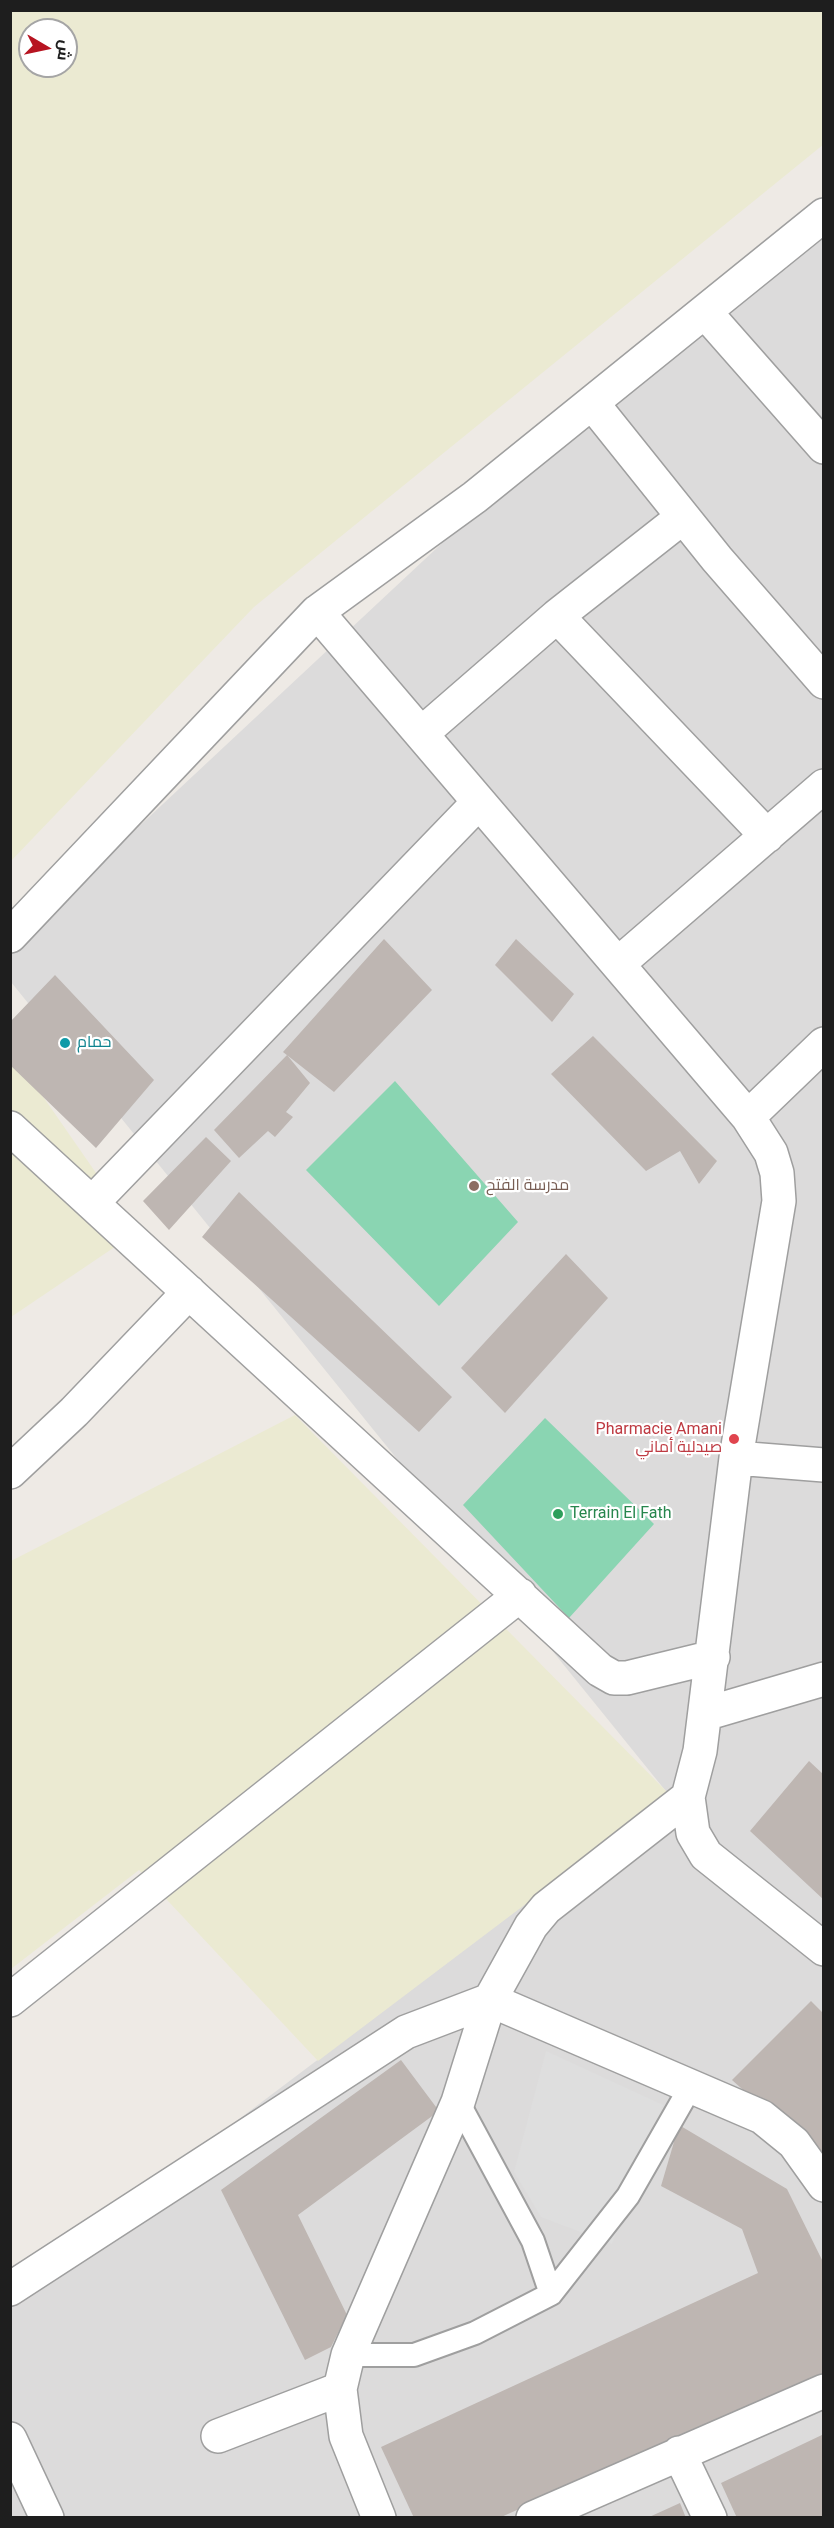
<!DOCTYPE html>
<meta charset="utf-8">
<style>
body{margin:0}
#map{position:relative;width:834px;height:2528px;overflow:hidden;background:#eeeae5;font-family:Roboto,Cairo,sans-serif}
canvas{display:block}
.frame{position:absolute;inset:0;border:12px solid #1e1e1e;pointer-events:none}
.north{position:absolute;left:18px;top:18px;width:60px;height:60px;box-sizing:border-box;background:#fff;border:2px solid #a5a5a5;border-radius:50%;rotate:99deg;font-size:16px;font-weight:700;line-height:24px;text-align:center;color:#1e1e1e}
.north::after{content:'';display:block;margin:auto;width:21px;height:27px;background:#b71421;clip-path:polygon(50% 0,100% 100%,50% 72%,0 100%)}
</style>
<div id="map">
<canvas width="834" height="2528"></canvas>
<div class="frame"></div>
<div class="north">ش</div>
</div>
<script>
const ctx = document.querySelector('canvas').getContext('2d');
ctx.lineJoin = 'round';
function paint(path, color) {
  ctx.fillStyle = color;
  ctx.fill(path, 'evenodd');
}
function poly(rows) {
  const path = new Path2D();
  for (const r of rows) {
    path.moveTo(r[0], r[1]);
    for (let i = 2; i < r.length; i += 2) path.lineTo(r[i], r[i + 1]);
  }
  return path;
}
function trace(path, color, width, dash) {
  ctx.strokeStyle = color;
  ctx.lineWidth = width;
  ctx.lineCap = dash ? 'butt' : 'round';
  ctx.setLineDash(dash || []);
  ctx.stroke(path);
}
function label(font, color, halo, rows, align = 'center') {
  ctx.font = font + ' Roboto,Cairo,sans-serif';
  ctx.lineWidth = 4.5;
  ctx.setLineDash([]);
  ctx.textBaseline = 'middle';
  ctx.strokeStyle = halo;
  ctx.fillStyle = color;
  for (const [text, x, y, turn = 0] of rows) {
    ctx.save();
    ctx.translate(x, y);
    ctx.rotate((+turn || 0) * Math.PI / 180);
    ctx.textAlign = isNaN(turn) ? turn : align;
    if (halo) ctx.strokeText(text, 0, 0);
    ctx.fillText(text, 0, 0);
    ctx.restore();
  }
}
paint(poly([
 [823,217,823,2517,11,2518,11,2291,669,1795,11,982,11,946,592,403]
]), '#dcdbdb');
paint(poly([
 [11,10,823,11,824,144,254,607,11,861],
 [30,30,66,30,66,66,30,66],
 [10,1049,137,1232,11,1317,10,1317],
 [295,1415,670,1795,318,2061,139,1870,11,1969,11,1561]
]), '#ebead2');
paint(poly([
 [395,1081,518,1222,439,1306,306,1170],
 [545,1418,654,1524,569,1618,463,1505]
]), '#8ad5b2');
paint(poly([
 [546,2051,663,2105,612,2244,541,2217,514,2172]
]), '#dedede');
paint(poly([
 [384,939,432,990,334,1092,283,1052],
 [516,939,574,994,552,1022,495,965],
 [55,975,154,1080,96,1148,10,1065,10,1022],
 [593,1036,717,1161,699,1184,680,1151,646,1171,551,1074],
 [287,1055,310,1083,286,1112,293,1117,275,1137,268,1131,239,1158,214,1130],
 [206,1137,231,1161,169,1230,143,1201],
 [239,1192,452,1397,419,1432,202,1237],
 [566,1254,608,1298,505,1413,461,1368],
 [809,1761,824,1775,824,1900,750,1831],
 [811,2001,824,2014,824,2162,732,2080],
 [401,2060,439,2111,298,2215,347,2315,331,2347,305,2360,221,2190],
 [679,2125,787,2189,824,2264,824,2373,499,2518,414,2518,381,2447,758,2273,742,2229,661,2186],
 [824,2434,824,2518,737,2518,721,2483],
 [680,2503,686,2518,647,2518]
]), '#beb6b2');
const lane = poly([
 [551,2294,628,2196,691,2086],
 [348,2355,414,2355,475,2333,551,2294,533,2241,458,2102]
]);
const street = poly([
 [824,215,475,497,317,612,748,1117,771,1153,777,1173,779,1201,736,1458,700,1751,688,1797,693,1833,706,1855,824,1949],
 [705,312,824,447],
 [592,403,717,559,824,682],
 [557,616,683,517],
 [421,734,557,616,767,836],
 [10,936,317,612],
 [618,964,824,786],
 [748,1117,824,1044],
 [10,1128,600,1670,614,1678,627,1678,713,1657],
 [92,1203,479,802],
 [736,1458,824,1465],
 [10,1472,74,1412,189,1292],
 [705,1714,824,1679],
 [10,2000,520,1595],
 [10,2289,406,2032,490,2000,762,2117,794,2143,824,2185],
 [218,2436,340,2389],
 [10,2439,47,2518],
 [679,2453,710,2518],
 [379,2518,346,2436,340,2389,348,2355,458,2102,490,2000,531,1926,546,1908,688,1797],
 [533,2518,824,2391]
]);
trace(lane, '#9f9f9f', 26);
trace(street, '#9f9f9f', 36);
trace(lane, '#fff', 22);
trace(street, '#fff', 33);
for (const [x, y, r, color] of [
 [65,1043,6,"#0f9aa8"],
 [474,1186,6,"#8d6e63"],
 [734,1439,6,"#e0444e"],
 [558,1514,6,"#2e9e5b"]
]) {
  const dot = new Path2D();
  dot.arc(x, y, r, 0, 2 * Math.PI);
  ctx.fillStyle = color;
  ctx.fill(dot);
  trace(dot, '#fff', 2);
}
label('16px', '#0d838f', '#fff', [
 ["حمام",77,1043]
], 'left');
label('16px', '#785e54', '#fff', [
 ["مدرسة الفتح",486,1186]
], 'left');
label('16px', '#be3a42', '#fff', [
 ["Pharmacie Amani",722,1430],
 ["صيدلية أماني",722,1448]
], 'right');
label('16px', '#27864d', '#fff', [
 ["Terrain El Fath",570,1514]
], 'left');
</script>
